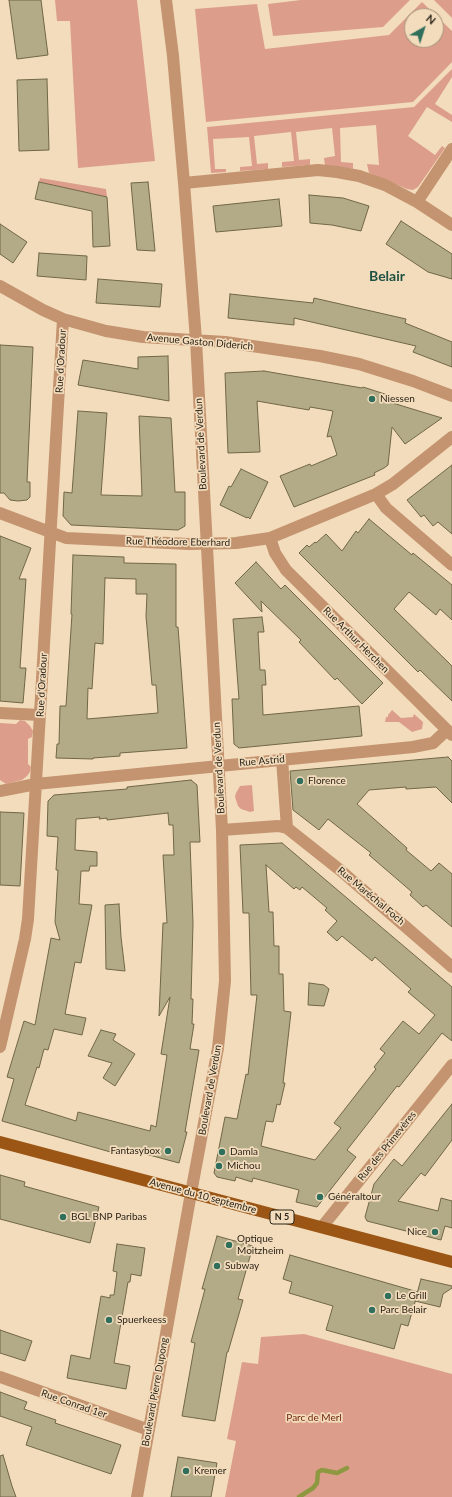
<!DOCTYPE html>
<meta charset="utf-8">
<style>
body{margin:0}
#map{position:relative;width:452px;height:1497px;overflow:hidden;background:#f2dcbc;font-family:Lato,sans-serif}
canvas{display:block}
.north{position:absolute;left:404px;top:8px;width:40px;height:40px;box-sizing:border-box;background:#f2dcbc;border:1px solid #a3927b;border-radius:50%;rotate:39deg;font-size:11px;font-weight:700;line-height:16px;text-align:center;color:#2d2419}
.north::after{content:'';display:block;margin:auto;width:14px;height:18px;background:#2f6f5c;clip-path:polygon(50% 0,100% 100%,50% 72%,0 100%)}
</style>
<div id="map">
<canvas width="452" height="1497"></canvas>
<div class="north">N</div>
</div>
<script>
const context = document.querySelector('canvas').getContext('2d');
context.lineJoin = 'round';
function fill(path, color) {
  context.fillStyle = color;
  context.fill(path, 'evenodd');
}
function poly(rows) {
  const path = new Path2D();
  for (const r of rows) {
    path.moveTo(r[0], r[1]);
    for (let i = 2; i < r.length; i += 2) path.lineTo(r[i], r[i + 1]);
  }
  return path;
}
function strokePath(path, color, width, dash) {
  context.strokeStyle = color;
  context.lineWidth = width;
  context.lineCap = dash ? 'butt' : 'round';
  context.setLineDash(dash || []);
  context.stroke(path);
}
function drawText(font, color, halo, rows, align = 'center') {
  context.font = font + ' Lato,sans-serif';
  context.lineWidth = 3.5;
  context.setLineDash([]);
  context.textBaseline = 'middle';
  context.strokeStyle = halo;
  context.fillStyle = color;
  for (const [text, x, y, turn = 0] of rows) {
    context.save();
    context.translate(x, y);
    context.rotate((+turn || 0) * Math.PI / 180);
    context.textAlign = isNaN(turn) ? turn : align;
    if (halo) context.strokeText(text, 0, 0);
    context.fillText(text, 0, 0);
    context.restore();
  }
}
const green = poly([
 [55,0,137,0,155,161,78,168,70,21,57,21],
 [301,0,410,0,383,27,273,36,268,4],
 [434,0,452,0,452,18],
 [422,2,452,31,452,62,413,102,206,122,195,9,257,4,265,49,389,35],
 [412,16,436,16,436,40,412,40],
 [452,69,452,77,435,104,452,115,452,122,427,107,408,136,435,155,442,146,445,148,418,187,413,190,407,189,369,173,367,164,379,165,376,125,340,128,341,162,353,163,353,169,325,165,324,158,335,156,332,128,296,132,299,160,310,159,310,165,282,167,282,162,294,161,291,132,254,136,257,164,268,163,268,169,240,171,240,167,252,166,249,137,213,139,215,169,226,169,226,172,211,173,207,127,414,107],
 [40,178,106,189,107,197,39,182],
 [392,710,401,718,413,717,414,714,423,722,422,729,412,732,399,722,385,722,386,717,388,717,388,715],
 [20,720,25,721,30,726,33,731,32,737,28,739,28,764,31,767,30,772,27,776,22,780,6,784,0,780,0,723,16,724],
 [252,785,254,811,250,812,241,809,238,806,235,797,236,793,240,786],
 [304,1334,452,1374,452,1497,225,1497,236,1441,227,1439,242,1362,258,1364,261,1337]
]);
const stream = poly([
 [299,1497,313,1488,317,1483,318,1472,322,1470,337,1473,347,1468]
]);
const building = poly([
 [9,0,41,0,48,55,17,59,9,0],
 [47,79,49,150,19,151,17,80,47,79],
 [39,182,107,197,110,246,93,247,92,211,35,199,39,182],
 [148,182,150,201,155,251,137,250,131,183,148,182],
 [309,195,343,198,369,206,361,231,332,225,310,223,309,195],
 [279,199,282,226,216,232,213,206,279,199],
 [401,221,452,254,452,279,428,272,386,244,401,221],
 [0,224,27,242,13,263,0,254,0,224],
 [39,253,87,256,86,280,37,276,39,253],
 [98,279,162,284,160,307,96,303,98,279],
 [230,294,313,303,314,298,406,319,405,323,452,342,452,367,413,352,416,346,294,318,294,325,228,318,230,294],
 [0,345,33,347,28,459,27,482,30,482,30,497,27,500,18,501,10,500,4,493,0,493,0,345],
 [168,356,169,401,78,385,83,360,138,369,138,357,168,356],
 [264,371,362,388,363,387,388,395,386,401,442,418,405,444,392,427,388,465,384,468,374,473,375,475,294,507,280,476,310,464,311,466,337,455,331,436,327,437,333,411,310,407,309,410,257,401,260,452,228,453,225,373,264,371],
 [78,411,107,413,101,495,142,496,139,416,171,418,175,492,185,492,185,526,178,530,71,525,63,516,64,492,72,493,78,411],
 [452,465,452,534,438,522,433,526,424,515,421,517,407,500,452,465],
 [241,469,268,482,250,519,248,517,247,518,220,505,229,486,231,487,241,469],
 [369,519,412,555,413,553,452,585,452,620,440,609,436,615,409,592,394,609,452,666,452,701,420,670,418,672,299,553,307,545,309,547,315,542,316,543,326,534,342,551,356,531,358,533,369,519],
 [0,536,31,548,19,579,26,579,20,668,26,668,23,703,0,701,0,536],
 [73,555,124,557,124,563,176,564,176,627,178,627,187,748,120,753,120,756,93,758,93,759,56,758,57,744,59,744,60,706,66,706,72,614,71,614,73,555],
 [105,578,136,579,136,594,147,594,146,616,152,685,156,685,158,713,87,719,88,688,92,689,95,643,103,644,105,578],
 [256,562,281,589,285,585,383,683,362,704,337,678,335,680,299,642,301,640,261,601,262,612,235,583,256,562],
 [262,617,264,632,258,632,260,670,265,670,266,685,262,685,263,715,359,706,362,736,239,748,234,744,232,699,239,699,233,619,262,617],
 [448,757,452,761,452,803,436,787,406,789,406,787,369,790,357,804,407,848,406,850,431,871,439,863,452,874,452,927,426,905,423,907,410,895,412,892,369,855,371,853,328,819,319,830,293,810,290,771,448,757],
 [191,780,197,785,200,842,190,842,193,923,191,999,193,999,192,1024,194,1024,190,1049,199,1050,185,1132,187,1132,179,1163,123,1148,121,1155,2,1121,14,1079,7,1077,24,1021,35,1025,51,938,60,940,55,922,58,870,56,870,58,837,47,836,48,801,54,795,127,789,127,787,191,780],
 [168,813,169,825,173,825,174,855,163,855,167,923,163,923,159,1016,170,997,161,1054,167,1055,156,1127,151,1125,150,1131,78,1112,76,1121,25,1105,37,1067,39,1068,44,1049,48,1050,54,1029,82,1035,86,1018,65,1014,75,962,81,963,92,905,79,904,81,871,89,871,90,866,97,866,97,852,75,850,76,819,100,817,99,819,107,818,107,820,168,813],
 [0,812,24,813,20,886,0,885,0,812],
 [282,843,452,987,452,1041,442,1033,399,1087,397,1086,347,1150,356,1157,317,1207,296,1202,299,1190,253,1178,252,1182,236,1177,235,1181,217,1177,214,1173,225,1117,237,1119,246,1074,248,1075,257,995,251,995,249,913,243,913,240,845,282,843],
 [266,865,294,889,296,887,300,890,302,887,327,908,325,910,337,921,327,932,337,941,342,936,372,961,375,957,411,989,408,992,435,1015,419,1034,403,1021,380,1049,385,1053,374,1067,376,1069,334,1123,341,1128,315,1160,261,1146,266,1121,273,1122,277,1104,280,1105,285,1083,283,1083,291,1012,284,1011,283,974,279,974,279,946,274,946,273,912,269,912,266,865],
 [119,904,121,937,125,971,106,969,105,905,119,904],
 [309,983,324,985,329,989,324,1006,308,1005,309,983],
 [101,1030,116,1034,113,1040,135,1054,115,1086,103,1078,112,1063,88,1056,101,1030],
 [452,1104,452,1140,425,1176,421,1173,398,1201,438,1211,441,1198,452,1201,452,1228,445,1226,441,1240,367,1221,365,1217,374,1184,394,1159,402,1166,452,1104],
 [0,1175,25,1182,24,1186,99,1207,90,1243,0,1219,0,1175],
 [217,1236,253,1246,238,1299,243,1300,228,1352,227,1352,215,1421,182,1416,195,1343,191,1342,205,1289,202,1289,217,1236],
 [117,1244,145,1248,141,1276,131,1274,130,1282,128,1282,114,1363,130,1366,126,1389,67,1378,71,1355,90,1359,101,1296,110,1298,110,1295,114,1295,117,1272,113,1271,117,1244],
 [290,1255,418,1292,408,1326,401,1324,394,1349,326,1330,333,1306,289,1293,292,1282,283,1279,290,1255],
 [421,1279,452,1286,452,1288,443,1294,440,1307,415,1301,421,1279],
 [0,1330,32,1341,25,1361,0,1353,0,1330],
 [0,1392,27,1402,24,1409,56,1420,55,1423,121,1445,111,1474,26,1445,32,1427,0,1416,0,1392],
 [3,1455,12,1486,16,1497,0,1497,0,1456,3,1455],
 [178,1457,217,1463,211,1497,171,1497,178,1457]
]);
const minor = poly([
 [184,183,318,170,337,172,359,176,385,185,417,202,452,225],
 [417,202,452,149],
 [0,286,43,310,63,319,106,331,143,337,225,342,320,356,359,364,413,381,452,396],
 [376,494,386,508,452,565],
 [0,513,66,538,189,544,236,543,270,538,376,494,393,484,452,437],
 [270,538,275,553,286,570,452,735],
 [0,713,40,715],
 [282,759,287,828],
 [0,791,36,784,413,747,433,743,447,730],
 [222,830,278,826,287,828,340,870,452,967],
 [0,1047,25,939,28,919,63,319],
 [322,1227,452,1065],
 [0,1377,149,1430],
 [137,1497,191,1193,218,1048,225,981,222,830,196,340,184,183,173,56,166,0]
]);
const major = poly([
 [0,1142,452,1262]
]);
const markers = [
 [372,399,4,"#2f6f5c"],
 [300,781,4,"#2f6f5c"],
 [168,1151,4,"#2f6f5c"],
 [222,1152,4,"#2f6f5c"],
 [219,1166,4,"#2f6f5c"],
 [320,1197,4,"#2f6f5c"],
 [63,1217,4,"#2f6f5c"],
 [435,1232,4,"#2f6f5c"],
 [229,1245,4,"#2f6f5c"],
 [217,1266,4,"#2f6f5c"],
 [388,1296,4,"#2f6f5c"],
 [372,1310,4,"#2f6f5c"],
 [109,1320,4,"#2f6f5c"],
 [186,1471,4,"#2f6f5c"]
];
const shields = [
 [282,1217,24]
];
const shieldNames = [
 ["N 5",282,1217]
];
const streetNames = [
 ["Avenue Gaston Diderich",200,342,5],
 ["Rue d'Oradour",61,361,-87],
 ["Boulevard de Verdun",201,444,-93],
 ["Rue Théodore Eberhard",178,542,1],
 ["Rue Arthur Herchen",356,640,45],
 ["Rue d'Oradour",42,685,-87],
 ["Rue Astrid",262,761,-5],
 ["Boulevard de Verdun",219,768,-93],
 ["Rue Maréchal Foch",371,896,40],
 ["Boulevard de Verdun",210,1090,-80],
 ["Rue des Primevères",387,1146,-51],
 ["Avenue du 10 septembre",203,1196,15],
 ["Boulevard Pierre Dupong",155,1392,-80],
 ["Rue Conrad 1er",74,1404,19]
];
const poiNames = [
 ["Niessen",380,399],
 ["Florence",308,781],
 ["Fantasybox",160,1151,"right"],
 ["Damla",230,1152],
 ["Michou",227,1166],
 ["Généraltour",328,1197],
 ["BGL BNP Paribas",71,1217],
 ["Nice",427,1232,"right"],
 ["Optique",237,1239],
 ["Moitzheim",237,1251],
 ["Subway",225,1266],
 ["Le Grill",396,1296],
 ["Parc Belair",380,1310],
 ["Spuerkeess",117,1320],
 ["Kremer",194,1471]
];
const parkNames = [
 ["Parc de Merl",314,1418]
];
const districtNames = [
 ["Belair",387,276]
];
fill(green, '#dc9e8b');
strokePath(stream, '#8e9840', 4.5);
fill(building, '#b3aa87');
strokePath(building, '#706747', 1);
strokePath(minor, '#c4936f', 12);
strokePath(major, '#9b5514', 12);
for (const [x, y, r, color] of markers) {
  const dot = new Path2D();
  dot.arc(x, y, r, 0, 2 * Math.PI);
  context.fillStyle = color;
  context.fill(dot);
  strokePath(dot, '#f2dcbc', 1.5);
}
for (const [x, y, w] of shields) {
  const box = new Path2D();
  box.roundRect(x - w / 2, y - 7, w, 14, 3);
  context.fillStyle = '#f2dcbc';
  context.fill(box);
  strokePath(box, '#2d2419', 1);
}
drawText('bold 9px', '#2d2419', null, shieldNames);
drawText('10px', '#2d2419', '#f2dcbc', streetNames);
drawText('10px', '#2d2419', '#f2dcbc', poiNames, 'left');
drawText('10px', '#72260b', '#f2dcbc', parkNames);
drawText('bold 14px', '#205244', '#f2dcbc', districtNames);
</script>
